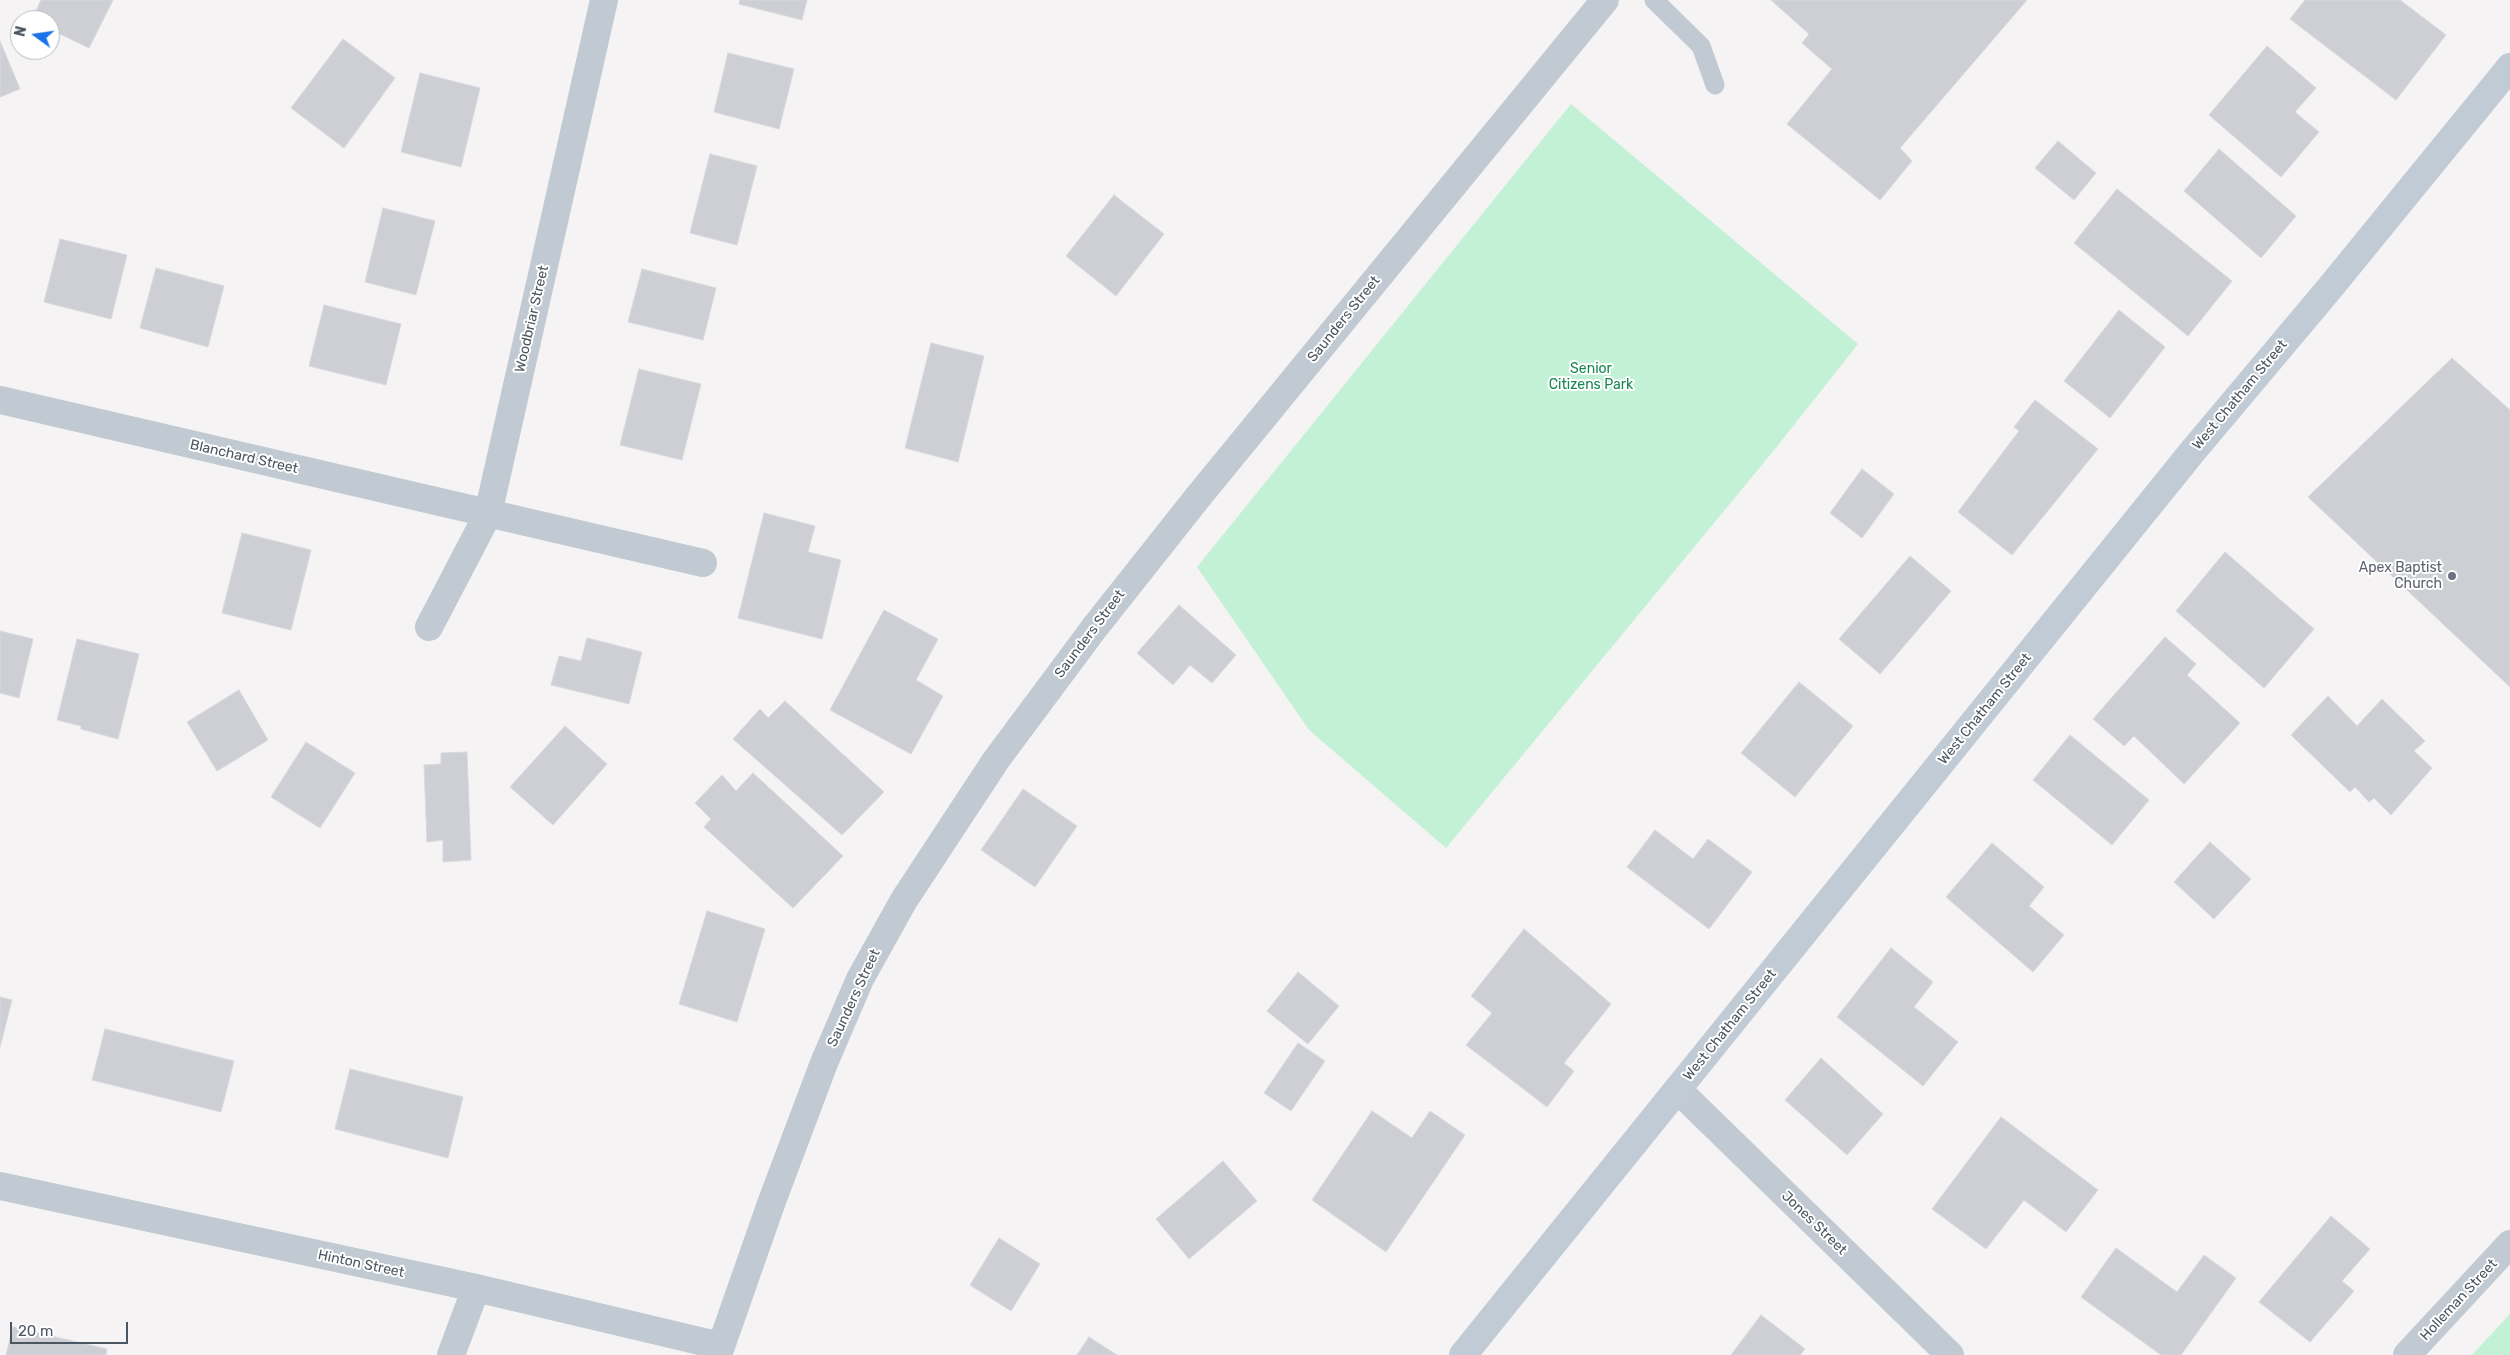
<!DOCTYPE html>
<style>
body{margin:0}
#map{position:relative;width:2510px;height:1355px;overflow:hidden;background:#f5f3f3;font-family:Rubik,sans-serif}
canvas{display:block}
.north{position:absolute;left:10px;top:10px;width:50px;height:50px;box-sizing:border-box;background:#fff;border:1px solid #b7bbc0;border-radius:50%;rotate:284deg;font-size:14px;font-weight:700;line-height:20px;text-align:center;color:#4a5661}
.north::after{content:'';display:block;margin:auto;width:18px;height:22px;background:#1a73e8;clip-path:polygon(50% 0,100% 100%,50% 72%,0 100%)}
.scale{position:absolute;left:10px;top:1322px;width:118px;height:22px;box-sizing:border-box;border:2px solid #4a5661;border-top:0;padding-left:6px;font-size:15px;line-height:18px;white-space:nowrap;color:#4a5661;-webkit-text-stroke:4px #fff;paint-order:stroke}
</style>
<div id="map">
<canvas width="2510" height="1355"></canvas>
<div class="north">N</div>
<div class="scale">20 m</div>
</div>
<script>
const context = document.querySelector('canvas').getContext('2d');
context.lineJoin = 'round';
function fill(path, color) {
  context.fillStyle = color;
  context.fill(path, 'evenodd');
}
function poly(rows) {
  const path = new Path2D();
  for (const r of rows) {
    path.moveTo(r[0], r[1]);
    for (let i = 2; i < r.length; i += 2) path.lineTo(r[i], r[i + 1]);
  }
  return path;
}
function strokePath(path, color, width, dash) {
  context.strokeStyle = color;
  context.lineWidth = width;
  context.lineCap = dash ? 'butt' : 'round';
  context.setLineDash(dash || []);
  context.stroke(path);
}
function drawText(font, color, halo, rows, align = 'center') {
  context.font = font + ' Rubik,sans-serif';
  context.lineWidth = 4;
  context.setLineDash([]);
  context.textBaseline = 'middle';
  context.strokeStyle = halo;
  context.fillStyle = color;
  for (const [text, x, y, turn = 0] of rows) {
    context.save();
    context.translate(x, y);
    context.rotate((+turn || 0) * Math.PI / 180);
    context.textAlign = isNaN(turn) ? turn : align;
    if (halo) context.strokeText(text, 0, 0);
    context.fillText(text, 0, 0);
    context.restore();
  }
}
const green = poly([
 [1571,104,1858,344,1775,449,1446,848,1309,730,1197,567],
 [2510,1314,2510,1355,2472,1355]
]);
const building = poly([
 [41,0,113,0,89,48,50,29,50,20,32,20,41,0],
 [740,0,807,0,802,20,739,4,740,0],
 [1771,0,2027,0,1900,148,1912,161,1880,200,1787,124,1832,69,1802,43,1809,34,1771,0],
 [2305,0,2400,0,2446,35,2396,100,2290,19,2305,0],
 [343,39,395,78,344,148,291,108,343,39],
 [0,41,20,89,0,97,0,41],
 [2267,46,2316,88,2295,112,2319,132,2281,177,2209,115,2267,46],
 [728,53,794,69,779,129,714,112,728,53],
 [420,73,480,88,461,167,401,152,420,73],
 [2058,141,2096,173,2074,200,2035,168,2058,141],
 [2219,149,2296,216,2261,258,2184,191,2219,149],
 [710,154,757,166,737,245,690,233,710,154],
 [2117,189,2232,281,2188,336,2074,243,2117,189],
 [1114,195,1164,234,1116,296,1066,256,1114,195],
 [383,208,435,221,416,295,365,282,383,208],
 [60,239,127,255,111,319,44,302,60,239],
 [156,268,224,286,208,347,140,328,156,268],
 [642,269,716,288,703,340,628,322,642,269],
 [324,305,401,324,386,385,309,366,324,305],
 [2119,310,2165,347,2110,418,2064,381,2119,310],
 [931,343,984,356,958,462,905,448,931,343],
 [2452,358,2510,410,2510,687,2308,497,2452,358],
 [639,369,701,384,682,460,620,445,639,369],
 [2035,400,2098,449,2012,555,1958,512,2019,431,2014,427,2035,400],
 [1862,469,1894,494,1862,538,1830,513,1862,469],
 [764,513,815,526,808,552,841,560,822,639,738,618,764,513],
 [242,533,311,550,291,630,222,613,242,533],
 [2225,552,2314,629,2264,688,2176,611,2225,552],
 [1910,556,1951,591,1880,674,1839,639,1910,556],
 [1179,605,1236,655,1212,683,1190,665,1173,685,1137,653,1179,605],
 [884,610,938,639,916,680,943,696,911,754,830,710,884,610],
 [0,631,33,639,19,698,0,693,0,631],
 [2165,637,2196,664,2187,675,2240,723,2184,784,2134,736,2124,746,2093,719,2165,637],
 [587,638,642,652,629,704,551,685,559,656,581,661,587,638],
 [77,639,139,654,118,739,81,729,81,726,57,720,77,639],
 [1799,682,1853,726,1795,797,1741,753,1799,682],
 [239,690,268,740,217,771,187,722,239,690],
 [2328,696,2357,726,2382,699,2425,741,2414,751,2432,768,2391,815,2374,798,2369,802,2355,787,2350,792,2291,735,2328,696],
 [785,701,884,792,842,835,733,739,760,709,768,718,785,701],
 [565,726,607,764,553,825,510,787,565,726],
 [2070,735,2149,800,2112,845,2033,780,2070,735],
 [306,742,355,773,320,828,271,797,306,742],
 [467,752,471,860,443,862,443,840,427,842,424,765,441,764,441,753,467,752],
 [753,773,843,856,793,908,704,827,711,819,695,803,722,775,736,791,753,773],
 [1023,789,1077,826,1035,887,981,850,1023,789],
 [1655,830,1693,859,1708,839,1752,872,1709,929,1627,867,1655,830],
 [2210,842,2251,879,2214,919,2174,882,2210,842],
 [1992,843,2044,887,2029,906,2064,935,2033,972,1946,897,1992,843],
 [707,911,765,929,737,1022,679,1004,707,911],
 [1524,929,1611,1004,1564,1063,1574,1071,1547,1107,1466,1045,1492,1013,1471,996,1524,929],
 [1891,948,1933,982,1914,1007,1958,1042,1923,1086,1837,1017,1891,948],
 [1298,972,1339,1006,1308,1044,1267,1011,1298,972],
 [0,997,12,1000,0,1047,0,997],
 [105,1029,234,1061,221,1112,92,1080,105,1029],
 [1298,1043,1325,1061,1291,1111,1264,1093,1298,1043],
 [1821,1058,1883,1114,1847,1155,1785,1100,1821,1058],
 [350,1069,463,1097,448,1158,335,1129,350,1069],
 [1372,1111,1412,1138,1430,1111,1465,1135,1386,1252,1312,1200,1372,1111],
 [2001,1117,2098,1190,2066,1232,2024,1200,1986,1249,1932,1209,2001,1117],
 [1223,1161,1257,1201,1189,1259,1156,1219,1223,1161],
 [2331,1216,2370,1249,2342,1281,2354,1291,2310,1342,2259,1302,2331,1216],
 [999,1238,1040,1264,1011,1311,970,1285,999,1238],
 [2116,1248,2177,1292,2204,1255,2236,1278,2181,1355,2161,1355,2081,1297,2116,1248],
 [1761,1315,1805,1349,1800,1355,1731,1355,1761,1315],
 [13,1327,107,1349,106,1355,6,1355,13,1327],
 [1089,1337,1117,1355,1077,1355,1089,1337]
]);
const lane = poly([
 [1654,0,1701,46,1715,85]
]);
const street = poly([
 [0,400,703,563],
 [429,627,488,514,604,0],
 [1678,1090,1950,1355],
 [0,1186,476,1288,721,1346],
 [451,1355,476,1288],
 [718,1355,772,1201,824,1063,860,979,904,900,996,760,1095,627,1198,497,1605,0],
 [2407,1355,2510,1244]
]);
const secondary = poly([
 [1463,1355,2192,452,2329,289,2510,67]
]);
const markers = [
 [2452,576,5,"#6b7280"]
];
const streetNames = [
 ["Woodbriar Street",532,319,-77],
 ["Saunders Street",1344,319,-51],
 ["West Chatham Street",2240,395,-50],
 ["Blanchard Street",244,457,13],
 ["Saunders Street",1090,634,-53],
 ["West Chatham Street",1985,709,-51],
 ["Saunders Street",854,998,-65],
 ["West Chatham Street",1730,1025,-51],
 ["Jones Street",1814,1223,44],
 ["Hinton Street",361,1264,12],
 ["Holleman Street",2459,1300,-47]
];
const parkNames = [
 ["Senior",1591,369],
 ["Citizens Park",1591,385]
];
const worshipNames = [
 ["Apex Baptist",2442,568],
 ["Church",2442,584]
];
fill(green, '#c3f1d5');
fill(building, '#cdcfd5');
strokePath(building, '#d7d9de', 1);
strokePath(lane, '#c1cad2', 19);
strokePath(street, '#c1cad2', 28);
strokePath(secondary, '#c1cbd6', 28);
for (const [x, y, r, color] of markers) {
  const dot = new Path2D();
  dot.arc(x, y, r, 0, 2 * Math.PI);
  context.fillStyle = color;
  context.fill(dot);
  strokePath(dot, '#fff', 2);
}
drawText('14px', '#4a5661', '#fff', streetNames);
drawText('14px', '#17864f', '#fff', parkNames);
drawText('14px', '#5b616d', '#fff', worshipNames, 'right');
</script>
